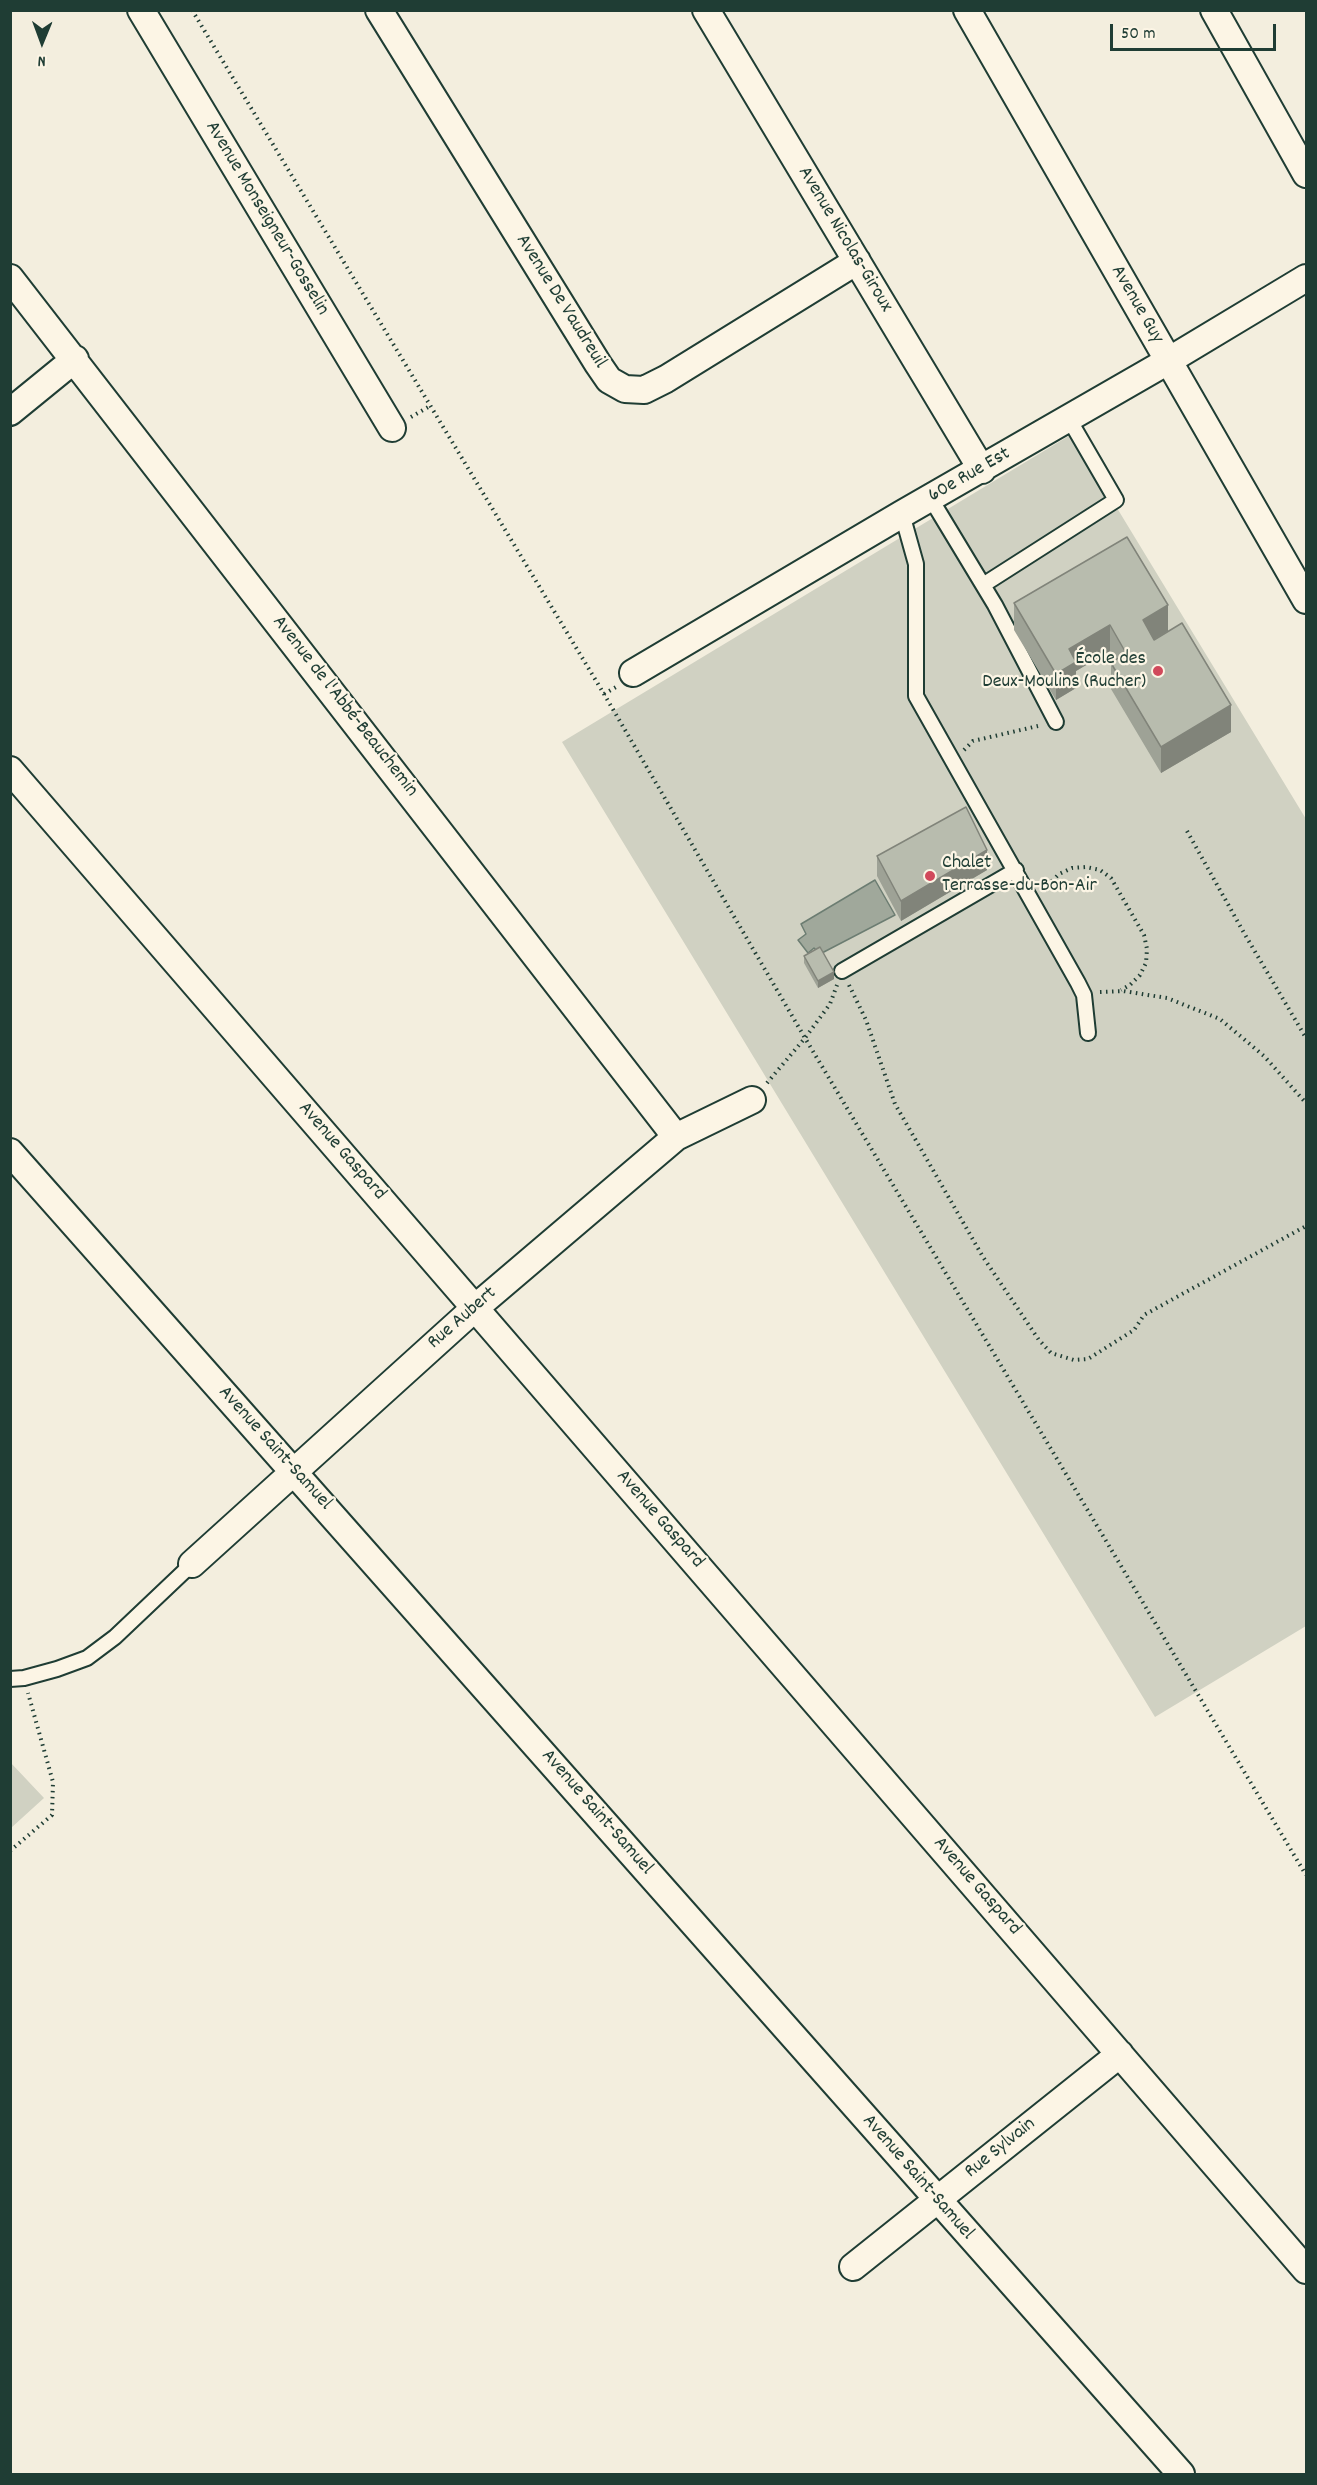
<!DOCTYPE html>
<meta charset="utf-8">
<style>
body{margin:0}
#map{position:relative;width:1317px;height:2485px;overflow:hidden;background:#f3eede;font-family:Dekko,sans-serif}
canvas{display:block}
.frame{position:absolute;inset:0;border:12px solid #1f3d34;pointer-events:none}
.north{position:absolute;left:12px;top:12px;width:60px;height:60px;-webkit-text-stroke:4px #fcf5e5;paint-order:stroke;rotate:181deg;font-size:16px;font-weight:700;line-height:24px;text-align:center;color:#1f3d34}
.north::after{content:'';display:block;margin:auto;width:21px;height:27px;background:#1f3d34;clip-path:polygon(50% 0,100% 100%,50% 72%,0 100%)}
.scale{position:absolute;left:1110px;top:24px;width:166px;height:27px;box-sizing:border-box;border:3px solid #1f3d34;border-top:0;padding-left:8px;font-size:18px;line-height:21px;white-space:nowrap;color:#1f3d34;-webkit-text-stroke:4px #fcf5e5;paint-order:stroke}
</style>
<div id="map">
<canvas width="1317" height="2485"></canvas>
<div class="frame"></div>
<div class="north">N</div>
<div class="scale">50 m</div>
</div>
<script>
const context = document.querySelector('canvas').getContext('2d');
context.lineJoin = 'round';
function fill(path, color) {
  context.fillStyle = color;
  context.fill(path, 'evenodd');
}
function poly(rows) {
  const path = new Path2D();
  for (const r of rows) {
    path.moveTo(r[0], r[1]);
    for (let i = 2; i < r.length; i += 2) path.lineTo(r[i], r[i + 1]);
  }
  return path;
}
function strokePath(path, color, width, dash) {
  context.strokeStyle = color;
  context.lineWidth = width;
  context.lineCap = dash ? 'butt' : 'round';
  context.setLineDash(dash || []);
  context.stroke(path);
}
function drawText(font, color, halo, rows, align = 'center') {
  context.font = font + ' Dekko,sans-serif';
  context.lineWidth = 4.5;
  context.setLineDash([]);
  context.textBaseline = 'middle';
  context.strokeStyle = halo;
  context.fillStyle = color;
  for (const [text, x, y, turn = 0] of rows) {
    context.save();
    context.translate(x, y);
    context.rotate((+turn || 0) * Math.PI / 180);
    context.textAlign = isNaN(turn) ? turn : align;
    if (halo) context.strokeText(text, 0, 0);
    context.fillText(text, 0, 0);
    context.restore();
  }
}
const green = poly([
 [1072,434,1306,819,1306,1626,1155,1717,562,742],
 [11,1763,44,1798,11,1828]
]);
const water = poly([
 [875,880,895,915,820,954,814,948,808,953,798,940,806,934,801,924,875,880]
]);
const path = poly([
 [192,10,604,694,805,1038,1306,1875],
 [411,417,430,406],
 [604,694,616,687],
 [964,750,973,741,1038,726],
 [1187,831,1244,933,1306,1038],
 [1045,891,1051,882,1059,874,1072,868,1086,867,1100,870,1111,878,1144,935,1147,949,1146,963,1140,975,1130,985,1121,990],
 [849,985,866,1020,895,1104,983,1257,1039,1340,1051,1353,1074,1360,1088,1359,1134,1330,1144,1315,1306,1226],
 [1100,992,1123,991,1167,998,1220,1019,1264,1056,1306,1103],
 [767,1083,805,1038,830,1004,837,985],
 [10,1851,52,1815,53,1782,28,1693]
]);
const lane = poly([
 [931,499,995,605,1056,722],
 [902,514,916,564,916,696,1078,983,1084,995,1088,1033],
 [983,585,1116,500,1069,419],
 [842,971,1016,870],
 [10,1679,24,1678,57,1669,87,1658,115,1637,192,1564]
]);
const street = poly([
 [141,10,392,428],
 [379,10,598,364,609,380,625,389,644,390,666,379,857,261],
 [706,10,982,470],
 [967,10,1306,600],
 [1214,10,1306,174],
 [10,278,676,1137],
 [10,412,75,359],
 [633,673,902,514,1168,361,1306,278],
 [10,770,1306,2270],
 [10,1152,1181,2474],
 [192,1564,475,1308,676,1137,752,1100],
 [853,2267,1120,2054]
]);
const wall = poly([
 [1014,603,1168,631,1231,732,1161,773,1111,689,1111,663,1115,660,1110,651,1076,671,1076,688,1056,700,1014,630],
 [877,856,987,870,901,921,877,876],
 [804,956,834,979,818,988,804,963]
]);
const shadedWall = poly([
 [1168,605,1168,631,1143,646,1143,620],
 [1110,625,1110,651,1076,671,1076,688,1056,700,1056,674,1069,649],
 [1231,705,1231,732,1161,773,1161,747],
 [987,850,987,870,901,921,901,901],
 [834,972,834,979,818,988,818,981]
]);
const building = poly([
 [1127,537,1168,605,1143,620,1154,640,1182,623,1231,705,1161,747,1111,663,1126,653,1110,625,1069,649,1076,662,1056,674,1014,603,1127,537],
 [966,807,987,850,901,901,877,856,966,807],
 [820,947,834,972,818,981,804,956,820,947]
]);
const markers = [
 [1158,671,6,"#d1495b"],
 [930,876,6,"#d1495b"]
];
const streetNames = [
 ["Avenue Monseigneur-Gosselin",266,219,59],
 ["Avenue Nicolas-Giroux",844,240,59],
 ["Avenue De Vaudreuil",560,302,58],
 ["Avenue Guy",1136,305,60],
 ["60e Rue Est",970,476,-30],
 ["Avenue de l'Abbé-Beauchemin",344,707,52],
 ["Avenue Gaspard",341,1152,49],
 ["Rue Aubert",463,1319,-41],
 ["Avenue Saint-Samuel",274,1449,48],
 ["Avenue Gaspard",659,1520,49],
 ["Avenue Saint-Samuel",596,1813,49],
 ["Avenue Gaspard",976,1887,49],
 ["Rue Sylvain",1001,2149,-39],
 ["Avenue Saint-Samuel",917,2178,49]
];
const poiNames = [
 ["École des",1146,660],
 ["Deux-Moulins (Rucher)",1146,683],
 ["Chalet",942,864,"left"],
 ["Terrasse-du-Bon-Air",942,887,"left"]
];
fill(green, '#d0d1c2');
fill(water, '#a0a89b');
strokePath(water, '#6c7d72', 1.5);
strokePath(lane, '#1f3d34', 18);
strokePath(street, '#1f3d34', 30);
strokePath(path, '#1f3d34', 4, [1.5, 4.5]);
strokePath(lane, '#fcf5e5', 14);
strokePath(street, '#fcf5e5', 26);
fill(wall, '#9ea296');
fill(shadedWall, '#81847a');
fill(building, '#b8bcae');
strokePath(building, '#81847a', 1.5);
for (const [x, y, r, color] of markers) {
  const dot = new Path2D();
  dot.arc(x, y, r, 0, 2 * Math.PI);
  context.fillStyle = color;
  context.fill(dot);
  strokePath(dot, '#fcf5e5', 2);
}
drawText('20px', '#1f3d34', '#fcf5e5', streetNames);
drawText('20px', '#1f3d34', '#fcf5e5', poiNames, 'right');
</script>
